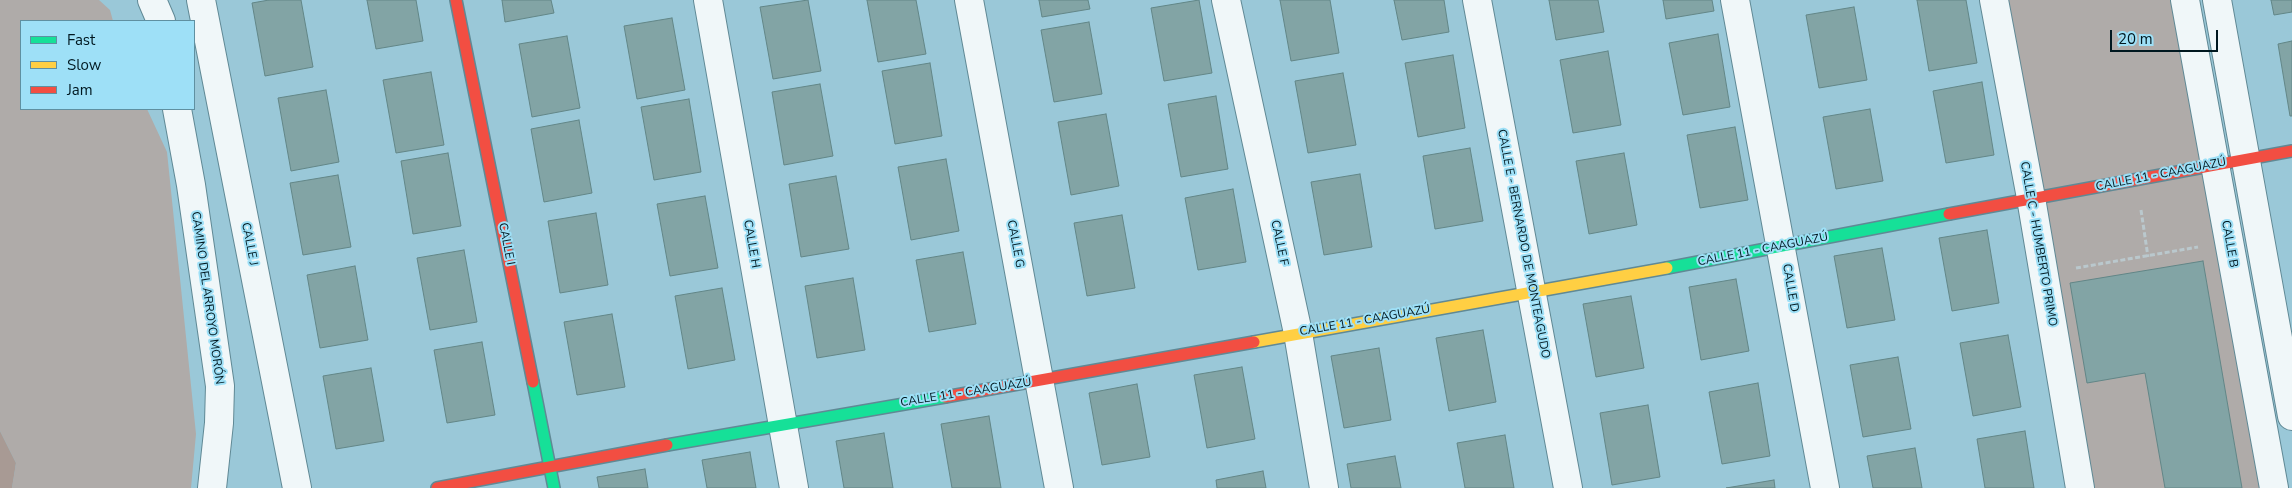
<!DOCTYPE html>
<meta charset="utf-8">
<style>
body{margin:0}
#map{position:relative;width:2292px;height:488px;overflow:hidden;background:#9ac8d8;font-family:"Nunito Sans",sans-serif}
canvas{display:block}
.legend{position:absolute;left:20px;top:20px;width:175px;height:90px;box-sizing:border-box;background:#9ee0f7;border:1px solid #5f90a1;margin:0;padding:6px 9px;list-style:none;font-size:15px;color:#001820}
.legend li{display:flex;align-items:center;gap:10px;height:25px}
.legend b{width:25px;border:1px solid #5f90a1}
.scale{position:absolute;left:2110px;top:30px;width:108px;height:22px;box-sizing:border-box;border:2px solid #001820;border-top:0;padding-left:6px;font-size:15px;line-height:18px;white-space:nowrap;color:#001820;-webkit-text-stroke:4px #9ee0f7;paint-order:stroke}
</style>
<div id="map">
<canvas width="2292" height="488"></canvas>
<ul class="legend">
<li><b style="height:6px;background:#16e098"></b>Fast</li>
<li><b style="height:6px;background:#ffcf43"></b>Slow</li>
<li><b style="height:6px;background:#f24e42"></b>Jam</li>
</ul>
<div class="scale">20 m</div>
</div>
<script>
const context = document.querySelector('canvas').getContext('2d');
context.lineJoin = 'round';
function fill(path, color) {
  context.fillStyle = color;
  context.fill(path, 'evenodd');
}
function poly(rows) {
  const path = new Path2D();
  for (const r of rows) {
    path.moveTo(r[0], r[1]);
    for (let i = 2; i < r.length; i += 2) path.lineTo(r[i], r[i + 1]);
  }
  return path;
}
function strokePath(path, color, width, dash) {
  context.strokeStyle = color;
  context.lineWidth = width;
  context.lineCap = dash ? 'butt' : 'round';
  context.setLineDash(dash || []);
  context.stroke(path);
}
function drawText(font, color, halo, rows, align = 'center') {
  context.font = font + ' "Nunito Sans",sans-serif';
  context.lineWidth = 4;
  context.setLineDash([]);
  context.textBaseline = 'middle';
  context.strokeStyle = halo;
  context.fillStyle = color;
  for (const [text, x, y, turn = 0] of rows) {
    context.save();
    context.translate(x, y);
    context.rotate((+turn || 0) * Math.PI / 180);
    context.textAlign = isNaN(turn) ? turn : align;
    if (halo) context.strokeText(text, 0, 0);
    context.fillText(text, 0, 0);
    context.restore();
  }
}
const green = poly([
 [0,0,99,0,110,10,113,21,21,21,21,109,147,109,167,152,196,434,191,488,12,488,16,463,0,431],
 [1994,0,2185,0,2274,488,2080,488]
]);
const forest = poly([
 [0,431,16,463,12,488,0,488]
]);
const building = poly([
 [269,0,301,0,313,67,265,76,252,3,269,0],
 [367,0,416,0,423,41,376,49,367,0],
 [502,0,551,0,554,13,505,22,502,0],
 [808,0,821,71,773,79,760,7,808,0],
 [867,0,916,0,926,54,878,62,867,0],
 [1039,0,1088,0,1090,9,1042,17,1039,0],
 [1199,0,1212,73,1164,81,1151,8,1199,0],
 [1280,0,1330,0,1339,53,1291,61,1280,0],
 [1394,0,1444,0,1449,32,1402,40,1394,0],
 [1549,0,1598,0,1604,32,1556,40,1549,0],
 [1663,0,1712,0,1714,11,1666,19,1663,0],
 [1917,0,1966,0,1977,63,1929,71,1917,0],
 [2271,0,2292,0,2292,12,2274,15,2271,0],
 [1854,7,1867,80,1819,88,1806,15,1854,7],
 [672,18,685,90,637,99,624,26,672,18],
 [1089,22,1102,94,1054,102,1041,30,1089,22],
 [1718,34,1730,107,1683,115,1669,43,1718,34],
 [567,36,580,108,532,117,519,44,567,36],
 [2292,41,2292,116,2290,116,2278,44,2292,41],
 [1608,51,1621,125,1573,133,1560,60,1608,51],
 [1453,55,1465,128,1418,137,1405,63,1453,55],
 [930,63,942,136,895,144,882,71,930,63],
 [431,72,444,145,396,153,383,80,431,72],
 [1343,73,1356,145,1308,153,1295,81,1343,73],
 [1982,82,1994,155,1946,163,1933,91,1982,82],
 [820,84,833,156,784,165,772,92,820,84],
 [326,90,339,162,291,171,278,98,326,90],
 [1216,96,1228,169,1181,177,1168,104,1216,96],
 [689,99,701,172,654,180,641,107,689,99],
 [1870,109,1883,181,1836,189,1823,117,1870,109],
 [1106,114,1119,186,1071,195,1058,122,1106,114],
 [579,120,592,193,544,202,531,129,579,120],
 [1735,127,1748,200,1700,208,1687,135,1735,127],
 [1470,148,1483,221,1435,229,1423,156,1470,148],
 [448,153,461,226,413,234,401,161,448,153],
 [1624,153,1637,225,1589,234,1576,161,1624,153],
 [946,159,959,231,911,240,898,167,946,159],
 [1360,174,1372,247,1324,255,1311,182,1360,174],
 [338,175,351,247,303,255,290,183,338,175],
 [836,176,849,249,801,257,789,184,836,176],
 [1233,189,1246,262,1198,270,1185,198,1233,189],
 [705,196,718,268,670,276,657,204,705,196],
 [596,213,608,285,560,293,548,221,596,213],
 [1122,215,1135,288,1087,296,1074,223,1122,215],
 [1987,230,1999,303,1952,311,1939,238,1987,230],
 [1882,248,1895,320,1847,328,1834,256,1882,248],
 [464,250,477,322,430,330,417,258,464,250],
 [963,252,976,324,929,332,916,260,963,252],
 [2203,261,2242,488,2165,488,2145,373,2087,383,2070,283,2203,261],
 [355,266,368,340,320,348,307,275,355,266],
 [853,278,865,350,817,358,805,286,853,278],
 [1736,279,1749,351,1701,360,1689,287,1736,279],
 [722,288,735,360,688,369,675,296,722,288],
 [1631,296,1644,368,1596,377,1583,304,1631,296],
 [612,314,625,387,577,395,564,322,612,314],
 [1483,330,1496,402,1449,411,1436,338,1483,330],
 [2008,335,2021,407,1973,416,1960,343,2008,335],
 [482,342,495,415,447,423,434,350,482,342],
 [1379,348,1391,420,1344,428,1331,356,1379,348],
 [1898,357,1911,429,1863,437,1850,365,1898,357],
 [1242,367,1255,439,1207,448,1194,375,1242,367],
 [371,368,384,441,336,449,323,376,371,368],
 [1758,383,1770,456,1722,464,1709,392,1758,383],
 [1137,384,1150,457,1102,465,1089,393,1137,384],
 [1648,405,1660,477,1612,485,1600,413,1648,405],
 [989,416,1001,488,952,488,941,424,989,416],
 [2025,431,2034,488,1985,488,1977,439,2025,431],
 [884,433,893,488,844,488,836,441,884,433],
 [1505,435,1514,488,1465,488,1457,443,1505,435],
 [1915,448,1922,488,1873,488,1867,456,1915,448],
 [750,452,756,488,707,488,702,460,750,452],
 [1395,456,1401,488,1351,488,1347,464,1395,456],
 [645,469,648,488,599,488,597,477,645,469],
 [1263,471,1266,488,1217,488,1216,480,1263,471],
 [1774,480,1775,488,1726,488,1774,480]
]);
const path = poly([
 [2141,210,2148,257],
 [2076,268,2198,247]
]);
const street = poly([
 [152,0,161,21],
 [201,0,297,488],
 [708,0,794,488],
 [969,0,1059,488],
 [1226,0,1298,333,1324,488],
 [1477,0,1568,488],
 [1735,0,1825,488],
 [1994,0,2031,198,2080,488],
 [2185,0,2274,488],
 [2217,0,2292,416],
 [177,109,191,185,220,386,219,423,212,488]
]);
const fast = poly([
 [1667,268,1949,214],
 [533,382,554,488],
 [667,445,945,397]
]);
const slow = poly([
 [1254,342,1667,268]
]);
const jam = poly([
 [456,0,533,382],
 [1949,214,2292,151],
 [945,397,1254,342],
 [437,488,667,445]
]);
const streetNames = [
 ["CALLE 11 - CAAGUAZÚ",2161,175,-11],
 ["CALLE F",1279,243,78],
 ["CALLE J",249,244,79],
 ["CALLE I",506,244,79],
 ["CALLE H",751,244,80],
 ["CALLE G",1015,244,79],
 ["CALLE E - BERNARDO DE MONTEAGUDO",1523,244,79],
 ["CALLE C - HUMBERTO PRIMO",2038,244,80],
 ["CALLE B",2229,244,80],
 ["CALLE 11 - CAAGUAZÚ",1763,250,-11],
 ["CALLE D",1790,288,80],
 ["CAMINO DEL ARROYO MORÓN",207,298,82],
 ["CALLE 11 - CAAGUAZÚ",1365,321,-10],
 ["CALLE 11 - CAAGUAZÚ",966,393,-9]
];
fill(green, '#afaba9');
fill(forest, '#a89a94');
fill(building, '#82a4a5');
strokePath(building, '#628687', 1);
strokePath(street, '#608995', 30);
strokePath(fast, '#608995', 14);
strokePath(slow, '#608995', 14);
strokePath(jam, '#608995', 14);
strokePath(path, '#bac8cd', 3, [5, 2.5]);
strokePath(street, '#f0f7f9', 28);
strokePath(fast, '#16e098', 11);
strokePath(slow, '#ffcf43', 11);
strokePath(jam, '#f24e42', 11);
drawText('12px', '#001820', '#9ee0f7', streetNames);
</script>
